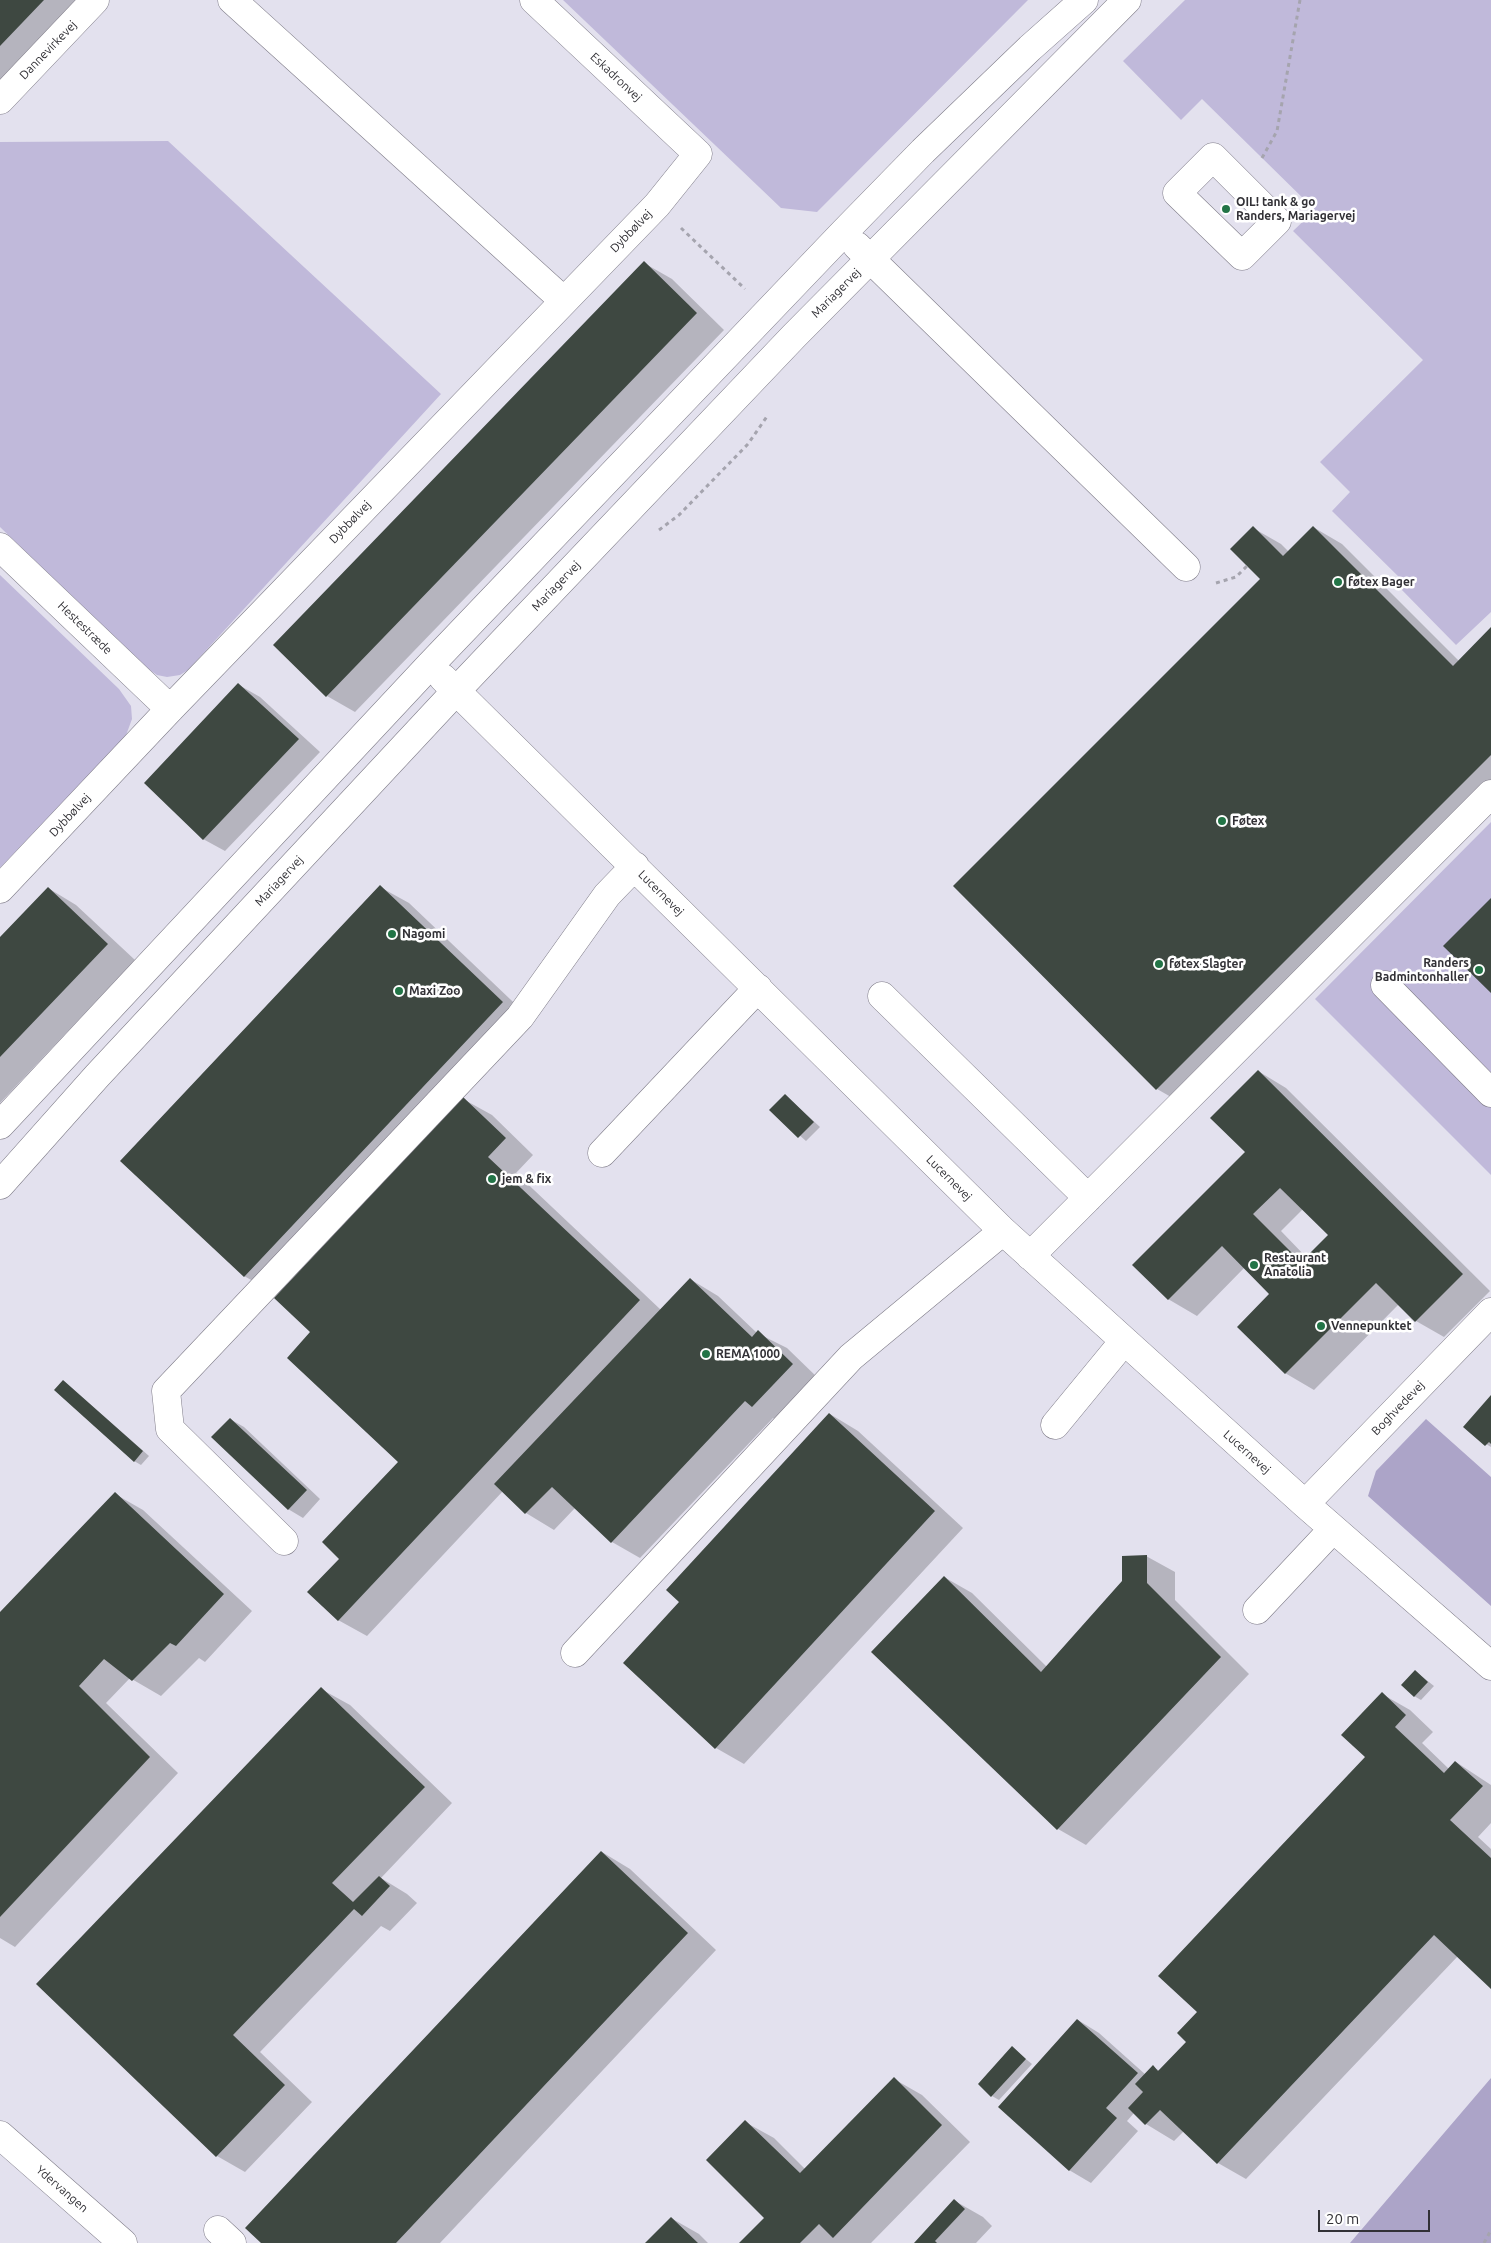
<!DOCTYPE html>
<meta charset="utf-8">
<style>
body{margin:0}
#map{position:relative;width:1491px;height:2243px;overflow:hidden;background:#e3e1ee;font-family:Ubuntu,sans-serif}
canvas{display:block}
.scale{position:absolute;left:1318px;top:2210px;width:112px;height:22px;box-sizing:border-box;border:2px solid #323136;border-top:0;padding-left:6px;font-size:15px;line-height:18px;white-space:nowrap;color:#323136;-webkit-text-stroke:4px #fff;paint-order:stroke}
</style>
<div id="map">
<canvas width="1491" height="2243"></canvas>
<div class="scale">20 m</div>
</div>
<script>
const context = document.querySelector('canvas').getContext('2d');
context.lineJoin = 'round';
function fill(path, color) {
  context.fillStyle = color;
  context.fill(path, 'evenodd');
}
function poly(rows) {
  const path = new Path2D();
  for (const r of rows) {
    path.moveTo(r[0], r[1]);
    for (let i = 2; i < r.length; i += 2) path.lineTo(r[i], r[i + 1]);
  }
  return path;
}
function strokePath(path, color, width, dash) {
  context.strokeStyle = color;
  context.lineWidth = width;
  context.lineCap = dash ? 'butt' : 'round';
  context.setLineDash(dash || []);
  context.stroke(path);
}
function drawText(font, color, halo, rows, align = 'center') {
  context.font = font + ' Ubuntu,sans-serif';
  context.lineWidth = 5;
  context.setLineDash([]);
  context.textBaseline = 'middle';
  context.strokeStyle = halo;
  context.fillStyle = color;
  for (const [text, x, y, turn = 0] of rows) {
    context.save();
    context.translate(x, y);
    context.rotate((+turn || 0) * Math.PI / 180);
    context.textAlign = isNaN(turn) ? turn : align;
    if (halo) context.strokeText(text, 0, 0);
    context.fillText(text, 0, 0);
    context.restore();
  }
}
const green = poly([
 [563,0,1028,0,817,212,781,208],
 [1185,0,1491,0,1491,612,1456,645,1399,587,1404,582,1332,511,1350,492,1320,462,1423,360,1293,231,1315,210,1202,99,1181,120,1123,61],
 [168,141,441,394,188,670,180,675,167,677,157,675,144,666,0,527,0,142],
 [0,575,119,689,131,706,132,719,125,738,0,868],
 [1491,822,1491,1175,1315,999]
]);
const forest = poly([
 [1426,1419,1491,1477,1491,1606,1368,1496,1376,1471],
 [1491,2078,1491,2243,1350,2243]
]);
const shadow = poly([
 [0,0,88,0,0,92],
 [644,263,672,279,724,330,355,712,327,696],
 [1313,527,1342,544,1459,661,1491,629,1491,800,1185,1105,1157,1089,1262,579,1253,528,1281,544,1289,552],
 [239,685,260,697,320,752,225,851,203,839],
 [380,887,409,903,531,1019,273,1292,244,1276],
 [48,888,76,905,135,960,0,1103,0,939],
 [1258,1071,1286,1088,1490,1291,1444,1337,1416,1321,1399,1304,1314,1390,1285,1373,1271,1294,1245,1267,1197,1316,1168,1299,1247,1152],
 [1303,1209,1329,1235,1307,1258,1281,1231],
 [785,1095,820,1127,806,1141,771,1110],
 [463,1099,492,1115,533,1155,516,1173,661,1310,690,1279,718,1296,757,1333,787,1348,820,1380,781,1423,773,1418,640,1558,612,1542,575,1508,554,1530,526,1513,503,1491,367,1636,338,1620,341,1559,399,1462,312,1332],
 [64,1381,149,1456,141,1465,134,1461],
 [1491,1397,1491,1447,1486,1444],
 [830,1414,858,1431,963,1528,744,1764,716,1748,681,1602],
 [230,1419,244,1427,320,1499,303,1518,288,1509],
 [115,1494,143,1510,252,1611,205,1662,199,1658,161,1696,130,1678,106,1703,178,1773,15,1947,0,1938,0,1614],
 [1146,1556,1175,1572,1175,1600,1249,1674,1086,1845,1058,1829,944,1577,972,1593,1047,1667],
 [1415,1671,1434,1686,1421,1700,1414,1696],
 [321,1689,350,1705,452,1803,381,1878,407,1894,417,1903,390,1931,381,1926,260,2052,312,2102,245,2172,217,2156,38,1984],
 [1382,1694,1410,1710,1433,1732,1422,1743,1449,1769,1456,1762,1491,1785,1491,1823,1478,1837,1491,1849,1491,1987,1458,1956,1246,2179,1218,2163,1184,2131,1174,2141,1146,2124,1134,2113,1127,2121,1138,2131,1091,2183,1069,2170,1078,2020,1099,2033,1146,2075,1153,2067,1160,2071,1188,2042,1198,2012,1367,1757],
 [602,1852,630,1869,716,1950,440,2243,263,2243],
 [1012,2048,1032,2064,999,2100,992,2096],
 [894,2079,922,2095,970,2142,871,2243,741,2243,765,2218,745,2122,774,2138,805,2169],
 [955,2201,983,2217,992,2226,976,2243,916,2243],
 [671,2218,699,2234,708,2243,646,2243]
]);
const building = poly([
 [0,0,44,0,0,46],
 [644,261,697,313,326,697,273,645],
 [1253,526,1283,556,1313,526,1453,666,1491,627,1491,755,1156,1090,953,886,1260,579,1230,549],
 [238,683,299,739,203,840,144,783],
 [380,885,503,1002,244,1277,120,1161],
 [48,887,108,944,0,1057,0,937],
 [1491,898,1491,993,1443,946],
 [1258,1070,1463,1274,1415,1322,1376,1283,1285,1374,1237,1327,1269,1294,1222,1246,1168,1300,1132,1265,1245,1152,1210,1118],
 [1280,1188,1328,1235,1301,1262,1253,1214],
 [785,1094,814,1122,798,1138,769,1110],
 [463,1097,506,1138,488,1157,640,1300,338,1621,307,1592,339,1559,322,1542,398,1462,287,1358,310,1332,274,1298],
 [690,1278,752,1337,758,1330,793,1364,752,1407,745,1401,611,1543,552,1487,525,1514,494,1484],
 [63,1380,143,1451,134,1462,54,1390],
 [1491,1395,1491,1444,1489,1442,1485,1446,1463,1427],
 [829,1413,935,1511,715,1749,623,1663,679,1602,666,1590],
 [230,1418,307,1490,288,1510,211,1437],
 [115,1492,224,1594,176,1646,170,1643,132,1681,104,1659,79,1686,150,1757,0,1917,0,1612],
 [1147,1555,1147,1583,1221,1657,1057,1830,871,1652,944,1576,1041,1672,1122,1581,1122,1556],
 [1415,1670,1428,1682,1414,1697,1401,1685],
 [321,1687,425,1787,332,1883,353,1902,379,1876,390,1886,362,1916,354,1909,233,2035,285,2085,216,2157,36,1984],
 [1382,1692,1406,1715,1395,1727,1444,1773,1455,1761,1483,1786,1450,1820,1491,1858,1491,1989,1434,1935,1217,2164,1160,2110,1145,2125,1128,2108,1143,2092,1135,2084,1153,2065,1158,2071,1186,2042,1177,2033,1197,2012,1158,1976,1365,1757,1341,1735],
 [601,1851,688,1933,396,2243,261,2243,245,2228],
 [1077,2019,1138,2073,1106,2108,1117,2118,1069,2171,998,2107],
 [1012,2046,1026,2059,991,2097,978,2084],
 [894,2077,942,2125,833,2238,819,2224,800,2243,739,2243,764,2218,706,2160,745,2120,800,2173],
 [954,2199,965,2209,935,2241,937,2243,914,2243],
 [671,2217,698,2243,645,2243]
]);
const path = poly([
 [1262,158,1277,131,1300,0],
 [681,228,745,289],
 [659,530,679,515,748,444,768,415],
 [1216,583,1236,577,1247,566],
 [1484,2243,1491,2230]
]);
const minor = poly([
 [232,0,564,301],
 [0,100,95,0],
 [1213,157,1277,221,1242,256,1177,193,1213,157],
 [857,246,1186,567],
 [0,547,170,709],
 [443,678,1003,1231,1305,1504,1491,1666],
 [0,889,170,709,657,205,698,154,534,0],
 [1385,985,1491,1093],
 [882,996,1088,1198],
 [0,1125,430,665,844,232,923,151,1030,48,1084,0],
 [602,1153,758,988],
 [0,1185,97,1076,456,691,794,336,1127,0],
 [1030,1256,1491,794],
 [1055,1425,1124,1341],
 [1305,1504,1491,1312],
 [284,1541,170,1429,166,1391,520,1017,607,895,635,866],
 [1257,1610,1333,1529],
 [575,1653,851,1357,1003,1231],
 [0,2135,123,2243],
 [218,2230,232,2243]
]);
const markers = [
 [1226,209,5,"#227446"],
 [1338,582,5,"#227446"],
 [1222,821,5,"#227446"],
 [392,934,5,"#227446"],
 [1159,964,5,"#227446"],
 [1479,970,5,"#227446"],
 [399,991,5,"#227446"],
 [492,1179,5,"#227446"],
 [1254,1265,5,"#227446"],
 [1321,1326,5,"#227446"],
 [706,1354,5,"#227446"]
];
const streetNames = [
 ["Dannevirkevej",48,50,-46],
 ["Eskadronvej",616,77,43],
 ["Dybbølvej",631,231,-46],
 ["Mariagervej",836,293,-45],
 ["Dybbølvej",350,522,-46],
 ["Mariagervej",556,586,-46],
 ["Hestestræde",85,628,44],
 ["Dybbølvej",70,815,-47],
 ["Mariagervej",279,881,-47],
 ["Lucernevej",661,893,45],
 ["Lucernevej",949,1178,45],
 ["Boghvedevej",1398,1408,-46],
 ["Lucernevej",1247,1452,42],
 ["Ydervangen",62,2189,41]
];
const poiNames = [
 ["OIL! tank & go",1236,202],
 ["Randers, Mariagervej",1236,216],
 ["føtex Bager",1348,582],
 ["Føtex",1232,821],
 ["Nagomi",402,934],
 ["Randers",1469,963,"right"],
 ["Badmintonhaller",1469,977,"right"],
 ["føtex Slagter",1169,964],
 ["Maxi Zoo",409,991],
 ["jem & fix",502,1179],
 ["Restaurant",1264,1258],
 ["Anatolia",1264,1272],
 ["Vennepunktet",1331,1326],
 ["REMA 1000",716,1354]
];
fill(green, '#c0b9da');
fill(forest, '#aca4c8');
fill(shadow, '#0003');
fill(building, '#3e4841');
strokePath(minor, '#7f7c88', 29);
strokePath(path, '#a5a4ae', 3, [4, 4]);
strokePath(minor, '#fff', 28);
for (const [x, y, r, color] of markers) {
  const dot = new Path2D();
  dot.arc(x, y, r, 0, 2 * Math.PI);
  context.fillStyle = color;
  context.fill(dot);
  strokePath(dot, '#fff', 2);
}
drawText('12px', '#323136', '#fff', streetNames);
drawText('bold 12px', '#323136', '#fff', poiNames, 'left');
</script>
